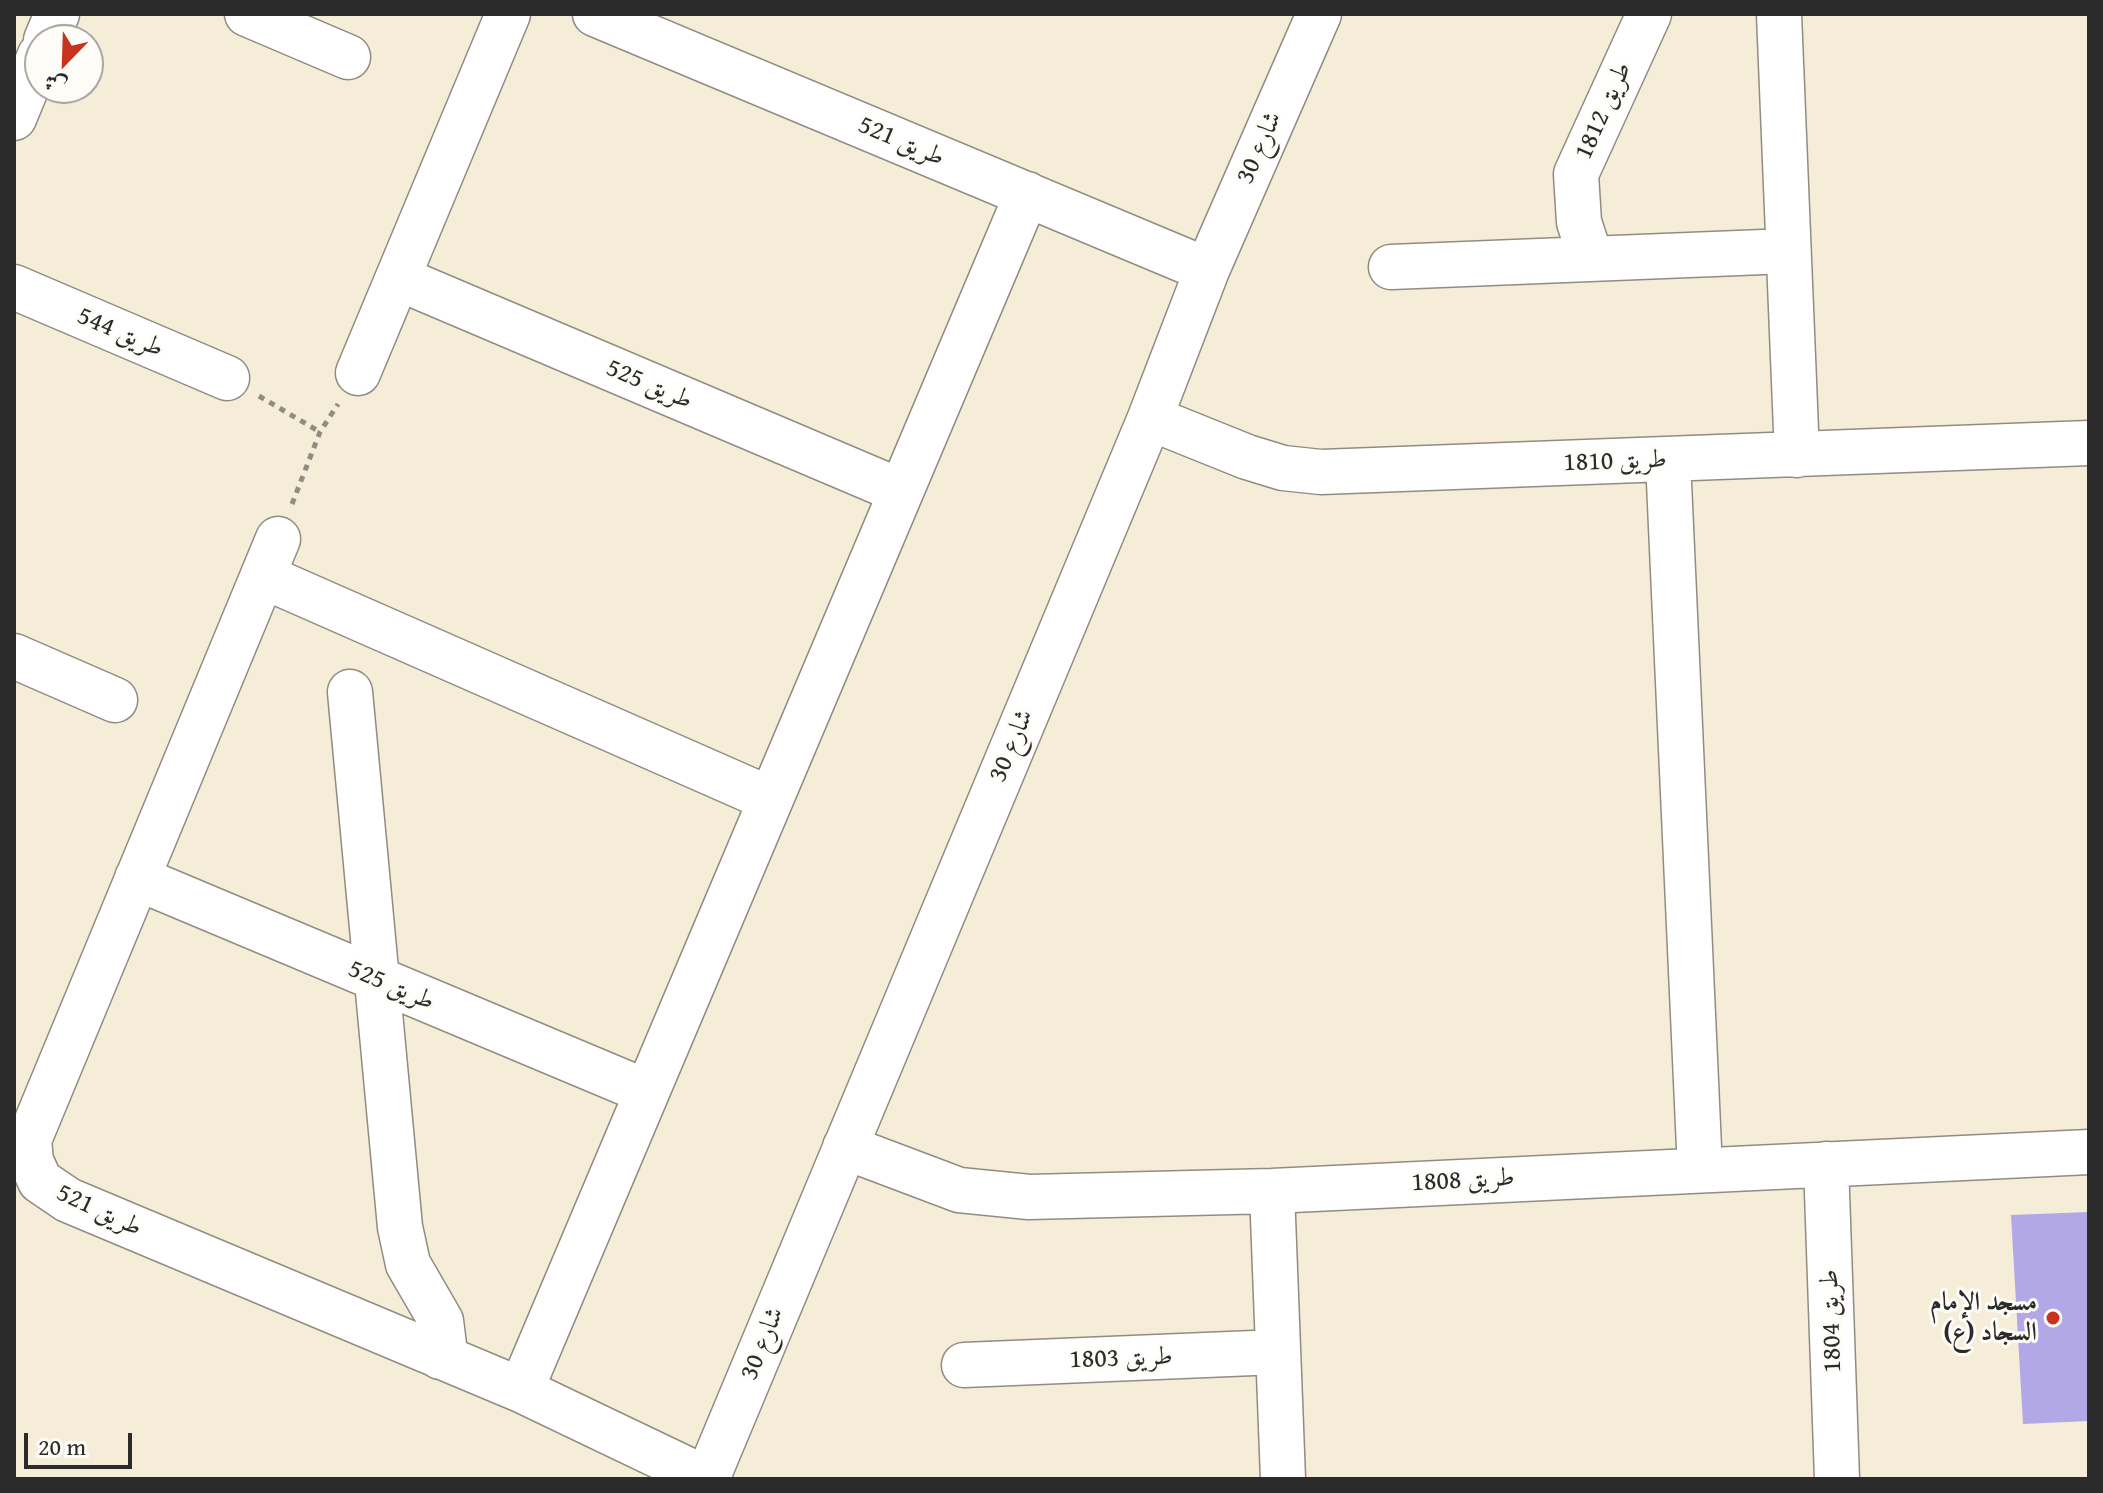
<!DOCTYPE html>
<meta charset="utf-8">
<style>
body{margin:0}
#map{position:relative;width:2103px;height:1493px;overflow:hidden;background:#f6edd9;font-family:"Gentium Book Plus",Amiri,serif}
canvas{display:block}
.frame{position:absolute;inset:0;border:16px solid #2b2b2b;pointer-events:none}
.north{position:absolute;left:24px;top:24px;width:80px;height:80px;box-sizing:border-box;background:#fdfcf7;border:2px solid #a9a8a5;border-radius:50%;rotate:203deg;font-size:22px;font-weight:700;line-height:32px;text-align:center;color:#2b2b2b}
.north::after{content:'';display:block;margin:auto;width:28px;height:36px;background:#c8321e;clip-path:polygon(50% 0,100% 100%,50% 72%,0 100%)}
.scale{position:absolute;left:24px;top:1433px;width:108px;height:36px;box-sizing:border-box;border:4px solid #2b2b2b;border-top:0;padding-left:10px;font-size:24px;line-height:28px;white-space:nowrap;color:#2b2b2b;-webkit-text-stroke:6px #fdfcf7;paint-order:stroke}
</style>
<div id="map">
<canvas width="2103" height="1493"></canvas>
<div class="frame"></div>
<div class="north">ش</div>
<div class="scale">20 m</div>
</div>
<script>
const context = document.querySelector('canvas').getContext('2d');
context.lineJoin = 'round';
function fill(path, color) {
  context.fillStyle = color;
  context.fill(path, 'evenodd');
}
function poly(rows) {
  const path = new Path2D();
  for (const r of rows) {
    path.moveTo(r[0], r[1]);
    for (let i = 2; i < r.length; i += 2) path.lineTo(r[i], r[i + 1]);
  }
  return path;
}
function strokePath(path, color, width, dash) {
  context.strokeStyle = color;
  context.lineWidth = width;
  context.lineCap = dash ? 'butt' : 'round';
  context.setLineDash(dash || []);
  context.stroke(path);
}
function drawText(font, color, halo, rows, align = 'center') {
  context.font = font + ' "Gentium Book Plus",Amiri,serif';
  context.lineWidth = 6;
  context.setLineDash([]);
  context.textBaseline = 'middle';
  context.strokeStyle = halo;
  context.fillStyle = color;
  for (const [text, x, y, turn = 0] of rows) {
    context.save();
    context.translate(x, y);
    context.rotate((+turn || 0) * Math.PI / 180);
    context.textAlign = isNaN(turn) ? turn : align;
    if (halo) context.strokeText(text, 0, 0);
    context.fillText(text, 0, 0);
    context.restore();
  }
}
const building = poly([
 [2089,1212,2089,1421,2023,1424,2011,1215]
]);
const path = poly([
 [259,396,320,432],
 [292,504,320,432,338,404]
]);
const minor = poly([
 [247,14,348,57],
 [595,14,1207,270],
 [1779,14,1797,455],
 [46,40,57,14],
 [14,118,40,55],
 [1591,259,1579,222,1576,174,1649,14],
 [1391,267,1788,251],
 [398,278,900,491],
 [14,287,227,378],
 [358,373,508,14],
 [1150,418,1247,457,1283,468,1321,472,2089,443],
 [1668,460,1700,1170],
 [278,539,29,1140,31,1161,40,1181,68,1200,521,1390,707,1479,1150,418,1207,270,1319,14],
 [265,577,770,799],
 [14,656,115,700],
 [350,692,400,1227,408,1264,441,1321,444,1345,440,1357],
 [137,878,647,1092],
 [845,1147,959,1190,1029,1197,1272,1191,2089,1152],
 [1826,1164,1837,1479],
 [1272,1191,1283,1479],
 [964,1365,1278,1352],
 [521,1390,1027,194]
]);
const markers = [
 [2053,1318,8,"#c8321e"]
];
const streetNames = [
 ["طريق 1812",1604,111,-66],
 ["طريق 521",901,142,23],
 ["شارع 30",1260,148,-66],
 ["طريق 544",120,333,23],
 ["طريق 525",649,385,23],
 ["طريق 1810",1615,462,-2],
 ["شارع 30",1012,746,-67],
 ["طريق 525",391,986,23],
 ["طريق 1808",1463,1181,-3],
 ["طريق 521",99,1211,25],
 ["طريق 1804",1832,1321,-92],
 ["شارع 30",763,1344,-68],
 ["طريق 1803",1121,1359,-2]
];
const poiNames = [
 ["مسجد الإمام",2037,1303],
 ["السجاد (ع)",2037,1333]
];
fill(building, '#b2a8e8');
strokePath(minor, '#908c82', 47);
strokePath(path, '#908c82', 5, [6, 6]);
strokePath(minor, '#fff', 44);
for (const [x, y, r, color] of markers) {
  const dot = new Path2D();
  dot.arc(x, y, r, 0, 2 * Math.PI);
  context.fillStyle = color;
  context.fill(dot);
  strokePath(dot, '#fdfcf7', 3);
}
drawText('26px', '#2b2b2b', '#fdfcf7', streetNames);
drawText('bold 26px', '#2b2b2b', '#fdfcf7', poiNames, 'right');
</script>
